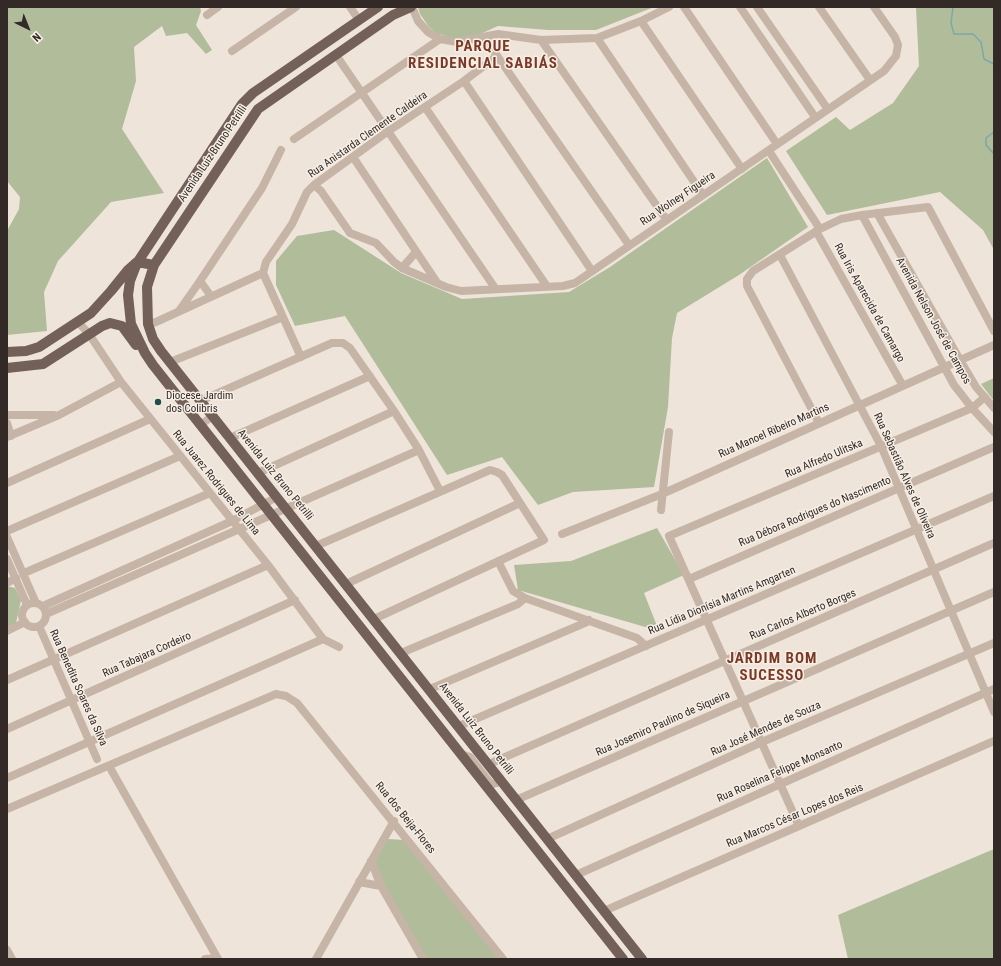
<!DOCTYPE html>
<meta charset="utf-8">
<style>
body{margin:0}
#map{position:relative;width:1001px;height:966px;overflow:hidden;background:#efe4d9;font-family:"Roboto Condensed",sans-serif}
canvas{display:block}
.frame{position:absolute;inset:0;border:8px solid #332a27;pointer-events:none}
.north{position:absolute;left:8px;top:8px;width:40px;height:40px;-webkit-text-stroke:3px #f7efe5;paint-order:stroke;rotate:137deg;font-size:11px;font-weight:700;line-height:16px;text-align:center;color:#332a27}
.north::after{content:'';display:block;margin:auto;width:14px;height:18px;background:#332a27;clip-path:polygon(50% 0,100% 100%,50% 72%,0 100%)}
</style>
<div id="map">
<canvas width="1001" height="966"></canvas>
<div class="frame"></div>
<div class="north">N</div>
</div>
<script>
const context = document.querySelector('canvas').getContext('2d');
context.lineJoin = 'round';
function fill(path, color) {
  context.fillStyle = color;
  context.fill(path, 'evenodd');
}
function poly(rows) {
  const path = new Path2D();
  for (const r of rows) {
    if (r.length === 3) {
      path.moveTo(r[0] + r[2], r[1]);
      path.arc(r[0], r[1], r[2], 0, 2 * Math.PI);
      continue;
    }
    path.moveTo(r[0], r[1]);
    for (let i = 2; i < r.length; i += 2) path.lineTo(r[i], r[i + 1]);
  }
  return path;
}
function strokePath(path, color, width, dash) {
  context.strokeStyle = color;
  context.lineWidth = width;
  context.lineCap = dash ? 'butt' : 'round';
  context.setLineDash(dash || []);
  context.stroke(path);
}
function drawText(font, color, halo, rows, align = 'center') {
  context.font = font + ' "Roboto Condensed",sans-serif';
  context.lineWidth = 3;
  context.setLineDash([]);
  context.textBaseline = 'middle';
  context.strokeStyle = halo;
  context.fillStyle = color;
  for (const [text, x, y, turn = 0] of rows) {
    context.save();
    context.translate(x, y);
    context.rotate((+turn || 0) * Math.PI / 180);
    context.textAlign = isNaN(turn) ? turn : align;
    if (halo) context.strokeText(text, 0, 0);
    context.fillText(text, 0, 0);
    context.restore();
  }
}
const green = poly([
 [7,7,200,7,201,11,196,25,212,50,206,54,187,33,166,36,162,26,134,47,136,81,122,129,164,193,111,202,58,261,44,292,47,331,7,335,7,231,19,209,20,197,7,181],
 [418,7,654,7,596,30,548,30,498,26,478,35,454,39,436,33,429,27,420,14],
 [916,7,994,7,994,250,983,230,940,192,827,215,786,151,836,117,850,130,893,103,919,66],
 [767,158,808,227,739,275,677,313,672,338,668,407,654,487,573,492,538,505,502,457,447,475,345,316,295,326,276,285,276,261,297,236,334,230,401,273,462,299,569,292,610,267],
 [994,378,994,401,981,384],
 [657,528,684,575,644,593,659,631,518,590,514,565,571,561],
 [7,586,15,588,21,600,16,623,7,627],
 [388,839,405,840,500,959,426,959,382,883,375,861],
 [994,849,994,959,848,959,838,915]
]);
const stream = poly([
 [953,7,951,23,954,34,973,34,981,42,984,59,994,64],
 [994,132,986,138,986,145,994,154]
]);
const minor = poly([
 [350,7,359,20],
 [412,7,418,21,428,32,440,39,457,42,498,34,541,40,597,38,641,21,669,7],
 [684,7,777,144],
 [740,7,815,117],
 [757,7,827,108],
 [819,7,870,80],
 [207,15,218,7],
 [641,21,742,169],
 [484,37,629,245],
 [597,38,703,195],
 [541,40,666,219],
 [232,51,296,7],
 [336,55,495,288],
 [464,81,592,271],
 [425,107,546,285],
 [294,139,440,39],
 [769,151,820,229],
 [353,157,436,281],
 [314,185,321,191,350,233,376,243,394,262,402,268,446,287,461,291,563,286,575,283,884,71,896,56,898,45,895,37,874,7],
 [877,213,960,360,976,387,994,408],
 [862,215,954,385,972,408,994,432],
 [816,231,903,386],
 [780,255,881,446,994,712],
 [402,268,416,252],
 [263,273,266,262,292,224,307,192,314,185,387,132,464,81,497,56],
 [263,273,301,357],
 [211,296,200,281,262,188,281,150],
 [179,311,200,281],
 [78,322,89,334,121,382,268,565,323,639,339,647],
 [148,324,156,322,263,273],
 [170,362,283,317],
 [200,401,332,343,343,343,350,348,394,411,419,450,440,491],
 [7,415,54,415],
 [7,423,11,436],
 [819,423,747,286,747,279,753,271,820,229,841,219,862,215,928,207,994,331],
 [200,425,213,416],
 [7,437,59,415,121,382],
 [230,438,370,376],
 [258,473,394,411],
 [7,483,150,419],
 [661,510,669,432],
 [7,531,180,456],
 [562,534,662,494,994,345],
 [7,537,36,603],
 [316,546,490,470,497,472,502,475,544,540,374,619],
 [7,559,27,605],
 [498,561,513,591,525,598,637,638,646,646],
 [24,573,210,493],
 [689,579,994,447],
 [7,583,16,578],
 [346,584,520,503],
 [34,615,12],
 [43,606,232,521,277,497],
 [46,614,419,450],
 [39,626,97,759],
 [7,631,25,622],
 [401,653,518,604,525,598],
 [7,680,268,565],
 [430,689,587,622,589,620],
 [459,726,994,496],
 [7,729,295,600],
 [461,754,470,757,491,784,497,783,500,778],
 [489,764,994,543],
 [109,766,218,959],
 [7,778,323,639],
 [516,800,994,592],
 [7,809,276,694,286,696,297,703,503,959],
 [799,826,669,536,972,408,985,397],
 [547,839,762,742,994,643],
 [371,861,381,886,423,959],
 [576,875,994,689],
 [359,882,381,886],
 [604,911,994,741],
 [7,950,12,959],
 [205,959,217,958],
 [316,959,394,821]
]);
const major = poly([
 [378,7,253,93,242,104,137,263,130,281,128,295,131,324,145,353,153,365,623,959],
 [411,7,393,15,258,109,154,265,147,287,148,324,153,339,161,351,642,959],
 [7,352,26,351,39,347,91,313,111,291,128,270,137,262,154,265],
 [7,368,43,364,102,326,110,323,122,326,136,345]
]);
const markers = [
 [158,402,4,"#204e50"]
];
const streetNames = [
 ["Rua Anistarda Clemente Caldeira",368,135,-35],
 ["Avenida Luiz Bruno Petrilli",213,154,-56],
 ["Rua Wolney Figueira",678,199,-34],
 ["Rua Iris Aparecida de Camargo",869,303,61],
 ["Avenida Nelson José de Campos",933,321,61],
 ["Rua Manoel Ribeiro Martins",774,431,-24],
 ["Rua Alfredo Ulitska",824,459,-23],
 ["Avenida Luiz Bruno Petrilli",275,475,51],
 ["Rua Sebastião Alves de Oliveira",904,476,66],
 ["Rua Juarez Rodrigues de Lima",216,483,51],
 ["Rua Débora Rodrigues do Nascimento",815,512,-23],
 ["Rua Lídia Dionísia Martins Amgarten",722,601,-23],
 ["Rua Carlos Alberto Borges",803,615,-23],
 ["Rua Tabajara Cordeiro",147,655,-24],
 ["Rua Benedita Soares da Silva",78,688,66],
 ["Rua Josemiro Paulino de Siqueira",663,724,-24],
 ["Avenida Luiz Bruno Petrilli",476,729,52],
 ["Rua José Mendes de Souza",766,729,-24],
 ["Rua Roselina Felippe Monsanto",780,772,-24],
 ["Rua Marcos César Lopes dos Reis",795,816,-23],
 ["Rua dos Beija-Flores",405,818,51]
];
const poiNames = [
 ["Diocese Jardim",166,396],
 ["dos Colibris",166,409]
];
const districtNames = [
 ["PARQUE",483,47],
 ["RESIDENCIAL SABIÁS",483,64],
 ["JARDIM BOM",772,659],
 ["SUCESSO",772,676]
];
fill(green, '#b1bc9b');
strokePath(stream, '#7ba8a9', 1.5);
strokePath(minor, '#c6b4a7', 8);
strokePath(major, '#736159', 10);
for (const [x, y, r, color] of markers) {
  const dot = new Path2D();
  dot.arc(x, y, r, 0, 2 * Math.PI);
  context.fillStyle = color;
  context.fill(dot);
  strokePath(dot, '#f7efe5', 1.5);
}
drawText('11px', '#332a27', '#f7efe5', streetNames);
drawText('11px', '#332a27', '#f7efe5', poiNames, 'left');
context.letterSpacing = '1px';
drawText('bold 15px', '#7b3a27', '#f7efe5', districtNames);
context.letterSpacing = '0px';
</script>
